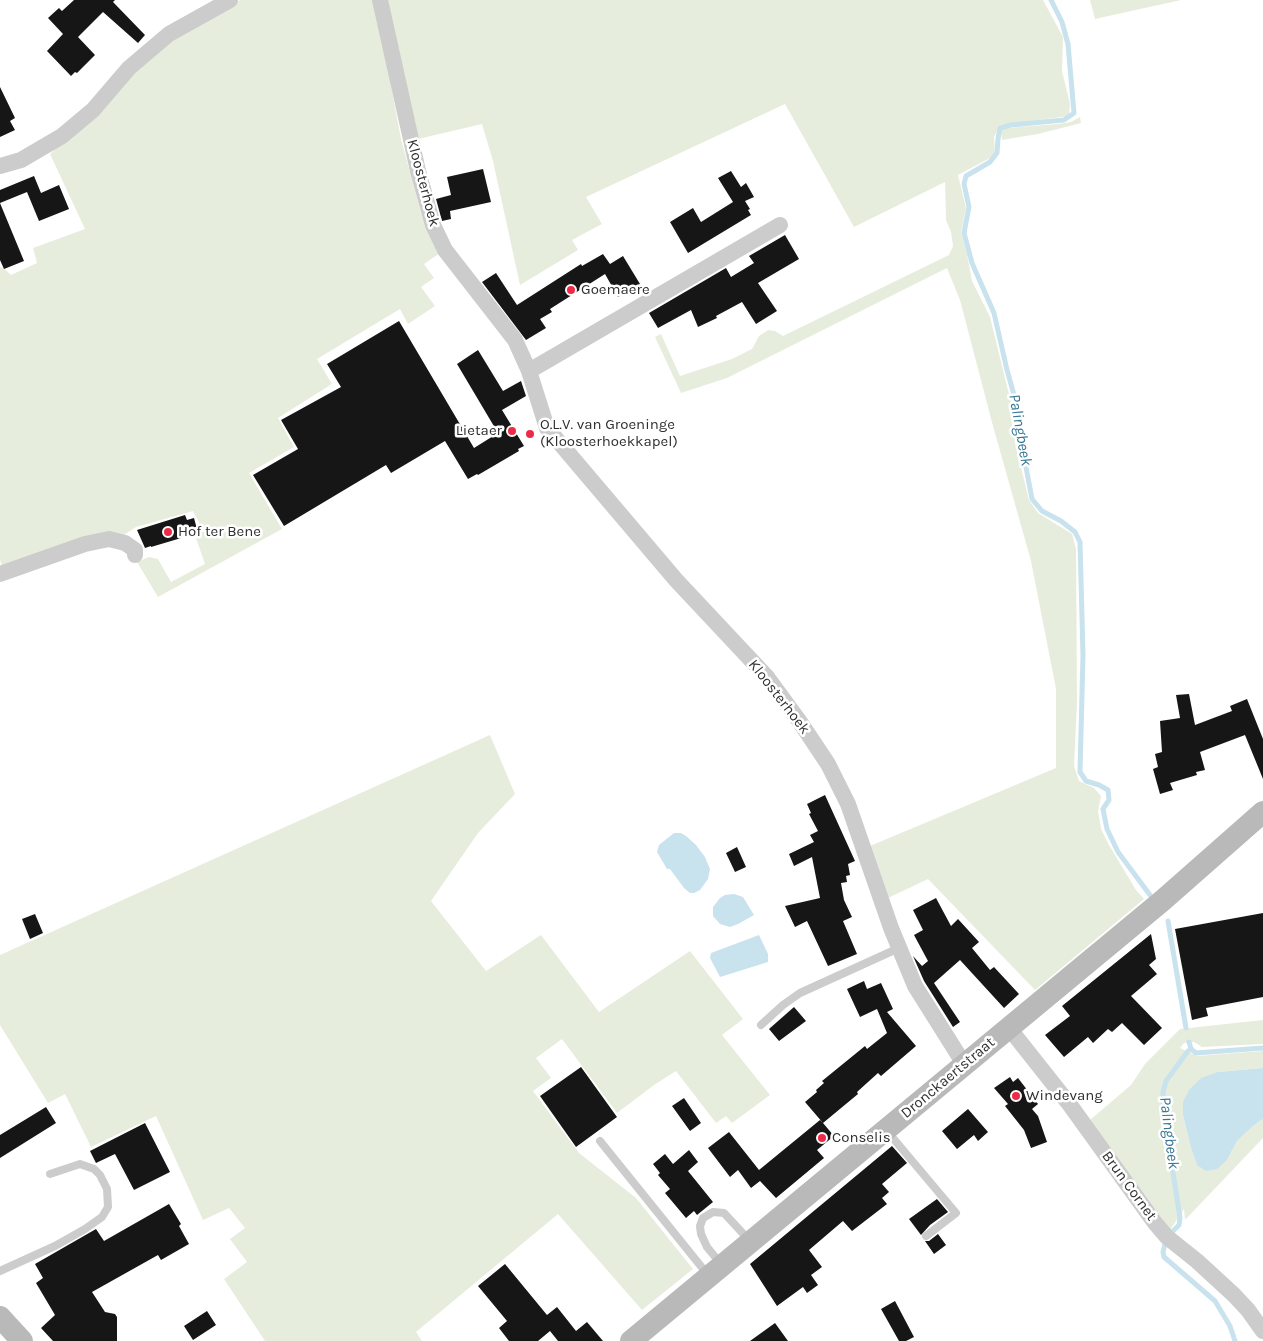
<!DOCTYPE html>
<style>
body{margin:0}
canvas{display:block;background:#fff}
</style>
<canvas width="1263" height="1341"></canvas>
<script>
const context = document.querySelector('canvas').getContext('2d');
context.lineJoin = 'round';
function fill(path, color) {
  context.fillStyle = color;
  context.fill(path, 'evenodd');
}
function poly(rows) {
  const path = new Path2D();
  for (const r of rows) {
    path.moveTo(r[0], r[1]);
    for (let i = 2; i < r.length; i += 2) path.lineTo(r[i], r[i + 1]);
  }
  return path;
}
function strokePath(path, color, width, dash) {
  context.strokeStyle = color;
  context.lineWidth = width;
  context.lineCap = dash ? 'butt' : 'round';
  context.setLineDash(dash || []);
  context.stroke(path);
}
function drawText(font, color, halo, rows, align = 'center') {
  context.font = font + ' Karla,sans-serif';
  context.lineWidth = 5;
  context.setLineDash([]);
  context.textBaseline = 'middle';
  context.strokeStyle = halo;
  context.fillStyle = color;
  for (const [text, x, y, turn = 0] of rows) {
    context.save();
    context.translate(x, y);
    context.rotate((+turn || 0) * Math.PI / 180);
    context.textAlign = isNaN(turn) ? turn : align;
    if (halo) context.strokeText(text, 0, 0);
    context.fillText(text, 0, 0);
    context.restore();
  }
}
const green = poly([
 [240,0,375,0,401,139,421,213,440,253,424,264,434,278,421,287,435,306,408,324,400,309,317,359,332,384,278,418,294,447,249,473,282,529,158,597,137,562,149,557,158,559,171,582,205,564,196,538,201,535,199,522,193,511,136,527,122,536,3,570,0,560,0,268,2,267,11,275,37,263,33,248,85,229,50,154,135,72,173,40],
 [386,0,1043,0,1063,37,1062,71,1070,104,1069,116,1000,125,994,137,995,153,990,158,958,175,966,208,961,233,967,254,972,281,990,317,1016,423,1015,443,1029,500,1038,513,1072,534,1076,549,1077,702,1074,766,1079,781,1094,788,1101,796,1098,811,1101,829,1109,845,1136,890,1144,899,1035,990,928,879,886,899,870,846,1056,768,1056,689,1031,561,993,426,960,300,947,268,727,378,681,393,655,337,661,334,680,376,732,359,752,349,759,336,768,330,775,331,783,336,949,255,953,246,951,232,946,220,945,182,854,227,785,104,586,197,602,224,572,240,578,250,520,285,493,161,482,124,414,140],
 [1090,0,1181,0,1095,19],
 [1080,117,1081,123,1038,134,1002,140,1001,130,1008,128,1058,124,1071,122],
 [490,735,515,794,478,833,431,901,486,971,541,935,599,1012,690,951,743,1019,722,1035,770,1095,732,1123,726,1116,716,1123,676,1071,654,1085,617,1113,562,1039,536,1058,551,1078,533,1091,579,1153,636,1198,693,1269,642,1310,558,1214,416,1332,422,1341,265,1341,224,1279,247,1262,230,1239,245,1228,229,1208,203,1220,156,1116,91,1147,65,1094,48,1103,0,1025,0,955],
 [1263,1020,1263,1044,1202,1047,1194,1042,1184,1043,1180,1048,1197,1056,1263,1051,1263,1068,1218,1072,1183,1115,1191,1148,1197,1165,1227,1160,1237,1141,1253,1126,1263,1119,1263,1138,1185,1220,1184,1209,1170,1230,1155,1216,1090,1120,1131,1085,1145,1064,1180,1029]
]);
const water = poly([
 [674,833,681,833,686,836,696,845,705,857,710,869,708,879,700,890,694,893,690,893,684,888,670,869,667,869,657,852,659,845],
 [734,894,743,897,754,915,738,924,730,927,720,924,713,916,713,907,720,898,725,895],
 [759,935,768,954,768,962,720,977,710,958,711,953],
 [1263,1068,1263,1119,1253,1126,1237,1141,1227,1160,1217,1169,1206,1171,1197,1165,1191,1148,1183,1115,1183,1102,1189,1090,1201,1078,1218,1072]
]);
const stream = poly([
 [1051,0,1062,22,1068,44,1074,113,1064,120,1011,125,1000,128,998,139,997,153,990,162,966,176,964,184,969,207,964,233,972,263,994,313,1007,370,1018,409,1022,446,1032,499,1042,511,1061,521,1075,532,1080,542,1083,655,1080,772,1086,781,1099,785,1108,790,1109,800,1103,809,1107,829,1118,852,1150,895],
 [1168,921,1186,1028],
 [1191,1049,1196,1053,1209,1052,1263,1048],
 [1173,1231,1179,1225,1180,1218,1163,1107,1163,1092,1166,1081,1188,1051,1191,1049,1189,1042],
 [1165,1244,1163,1252,1164,1257,1215,1301,1230,1326,1235,1341]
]);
const building = poly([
 [74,0,115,0,113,2,145,35,138,43,103,12,78,37,95,55,77,73,75,72,71,76,47,51,63,34,48,18,59,8,62,11],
 [0,87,15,118,10,121,15,130,0,137],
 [483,169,491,202,450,211,451,219,442,221,436,199,451,195,447,177],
 [731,171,741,187,746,183,754,197,745,201,750,209,748,210,751,215,688,253,670,222,693,208,701,222,733,202,718,178],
 [34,176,41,193,59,185,69,209,39,221,27,192,0,203,0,190],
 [0,203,24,261,4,269,0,260],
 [785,235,799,259,758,283,777,311,756,324,742,302,716,316,717,318,698,327,691,310,658,328,649,313,726,268,731,277,754,263,749,256],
 [603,254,610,264,623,256,640,284,618,297,605,274,550,309,552,312,540,319,546,328,526,340,482,282,496,273,517,305,581,264,582,266],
 [399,321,474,448,498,433,457,364,478,350,503,391,521,381,526,396,502,410,524,446,518,449,519,451,478,475,477,474,468,479,445,441,391,473,386,465,284,526,253,475,298,449,281,420,341,387,327,364],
 [185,515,187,520,194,518,198,533,151,547,151,546,145,548,137,530],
 [1189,694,1195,725,1232,711,1230,706,1247,699,1263,739,1263,779,1245,735,1200,752,1205,770,1196,772,1197,775,1170,783,1173,790,1160,794,1153,769,1158,767,1155,754,1162,752,1160,721,1180,718,1176,695],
 [825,795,855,861,848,864,850,875,846,876,847,882,841,883,844,900,852,917,843,921,857,954,828,966,807,921,795,927,785,906,820,898,812,857,794,866,789,854,814,842,810,835,818,831,809,814,811,813,807,804],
 [737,847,746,867,735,872,726,853],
 [936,898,951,926,958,919,979,942,972,948,990,970,994,967,1019,994,1004,1008,960,960,934,983,960,1022,953,1027,924,981,913,956,922,966,928,961,914,935,923,930,913,910],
 [1263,913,1263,997,1206,1008,1208,1016,1192,1020,1175,929],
 [35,914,43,933,30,939,22,919],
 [1151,934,1156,959,1149,965,1157,974,1131,996,1162,1028,1144,1045,1122,1023,1112,1032,1108,1029,1093,1043,1088,1037,1064,1057,1045,1035,1070,1016,1062,1006],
 [864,981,867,989,881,983,893,1009,887,1012,916,1046,881,1076,878,1073,857,1092,858,1094,823,1123,834,1136,817,1150,824,1158,776,1198,760,1181,751,1188,738,1170,730,1177,708,1148,729,1132,759,1170,820,1120,823,1123,805,1102,817,1092,816,1090,824,1083,822,1081,865,1046,867,1049,887,1033,877,1009,860,1017,847,989],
 [794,1007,806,1021,779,1041,769,1029],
 [581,1067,617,1117,576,1147,540,1096],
 [1010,1077,1013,1082,1018,1078,1038,1104,1032,1109,1038,1116,1047,1142,1031,1148,1024,1130,1005,1106,1008,1104,994,1088],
 [684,1098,701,1123,690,1131,672,1106],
 [46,1107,56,1123,0,1158,0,1135],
 [968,1109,988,1132,978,1141,974,1135,957,1149,942,1131],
 [145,1123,170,1172,134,1190,115,1154,96,1163,90,1151],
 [892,1146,907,1163,882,1184,889,1192,882,1198,887,1204,852,1231,843,1221,809,1250,822,1267,811,1275,818,1285,807,1293,803,1287,777,1306,750,1264],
 [689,1150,698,1162,688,1171,713,1202,697,1215,694,1211,686,1218,665,1193,670,1189,658,1175,660,1173,653,1164,665,1154,673,1164],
 [937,1199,948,1212,930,1225,921,1235,909,1219],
 [169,1204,181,1224,179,1226,189,1244,161,1260,158,1255,92,1292,105,1312,115,1314,117,1317,117,1341,53,1341,41,1328,55,1315,36,1283,43,1278,35,1264,96,1229,104,1241],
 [938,1234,946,1245,934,1254,925,1241,929,1241],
 [505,1264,547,1315,557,1307,576,1331,587,1322,603,1341,558,1341,550,1331,538,1341,509,1341,499,1328,507,1321,478,1286],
 [895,1301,914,1337,906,1341,899,1341,881,1309],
 [207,1311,216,1325,193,1340,184,1326],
 [775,1323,788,1341,750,1341]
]);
const service = poly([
 [761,1025,783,1005,800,993,899,948],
 [887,1131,956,1213,926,1236],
 [600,1141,708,1275],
 [721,1264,707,1247,701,1234,700,1226,703,1218,713,1212,724,1213,749,1240],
 [0,1271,55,1246,85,1229,102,1217,108,1207,107,1189,100,1175,94,1169,80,1164,50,1174]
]);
const minor = poly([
 [380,0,418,171,433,225,445,250,515,340,529,371,547,428,676,580,767,677,800,722,828,764,848,804,891,928,915,986,964,1064],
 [0,166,21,160,62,136,93,110,129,68,169,34,230,0],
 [529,371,780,225],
 [0,574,85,544,109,539,125,543,135,550,135,555],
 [1009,1028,1070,1105,1155,1223,1167,1237,1197,1261,1234,1295,1248,1310,1263,1331]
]);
const secondary = poly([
 [0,1317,22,1341],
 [631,1341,1162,901,1263,812]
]);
const markers = [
 [571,290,5,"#ed2a47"],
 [512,431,5,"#ed2a47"],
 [530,434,5,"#ed2a47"],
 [168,532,5,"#ed2a47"],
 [1016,1096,5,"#ed2a47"],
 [822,1138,5,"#ed2a47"]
];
const streetNames = [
 ["Kloosterhoek",423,183,75],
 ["Kloosterhoek",779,697,52],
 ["Dronckaertstraat",948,1078,-40],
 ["Brun Cornet",1129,1186,54]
];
const poiNames = [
 ["Goemaere",581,290],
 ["O.L.V. van Groeninge",540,425],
 ["(Kloosterhoekkapel)",540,442],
 ["Lietaer",502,431,"right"],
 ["Hof ter Bene",178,532],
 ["Windevang",1026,1096],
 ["Conselis",832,1138]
];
const waterNames = [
 ["Palingbeek",1020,430,80],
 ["Palingbeek",1169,1133,83]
];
fill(green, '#e7eddc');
fill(water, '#c8e2ee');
strokePath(stream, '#c8e2ee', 5);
fill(building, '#161616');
strokePath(service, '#ccc', 8);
strokePath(minor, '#ccc', 16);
strokePath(secondary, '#b9b9b9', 22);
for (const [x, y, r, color] of markers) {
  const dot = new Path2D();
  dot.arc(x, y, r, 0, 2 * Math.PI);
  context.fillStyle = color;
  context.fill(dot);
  strokePath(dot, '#fff', 2);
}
drawText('15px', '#2f2f2f', '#fff', streetNames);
drawText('15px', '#2f2f2f', '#fff', poiNames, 'left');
drawText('italic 16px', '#397895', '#fff', waterNames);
</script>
